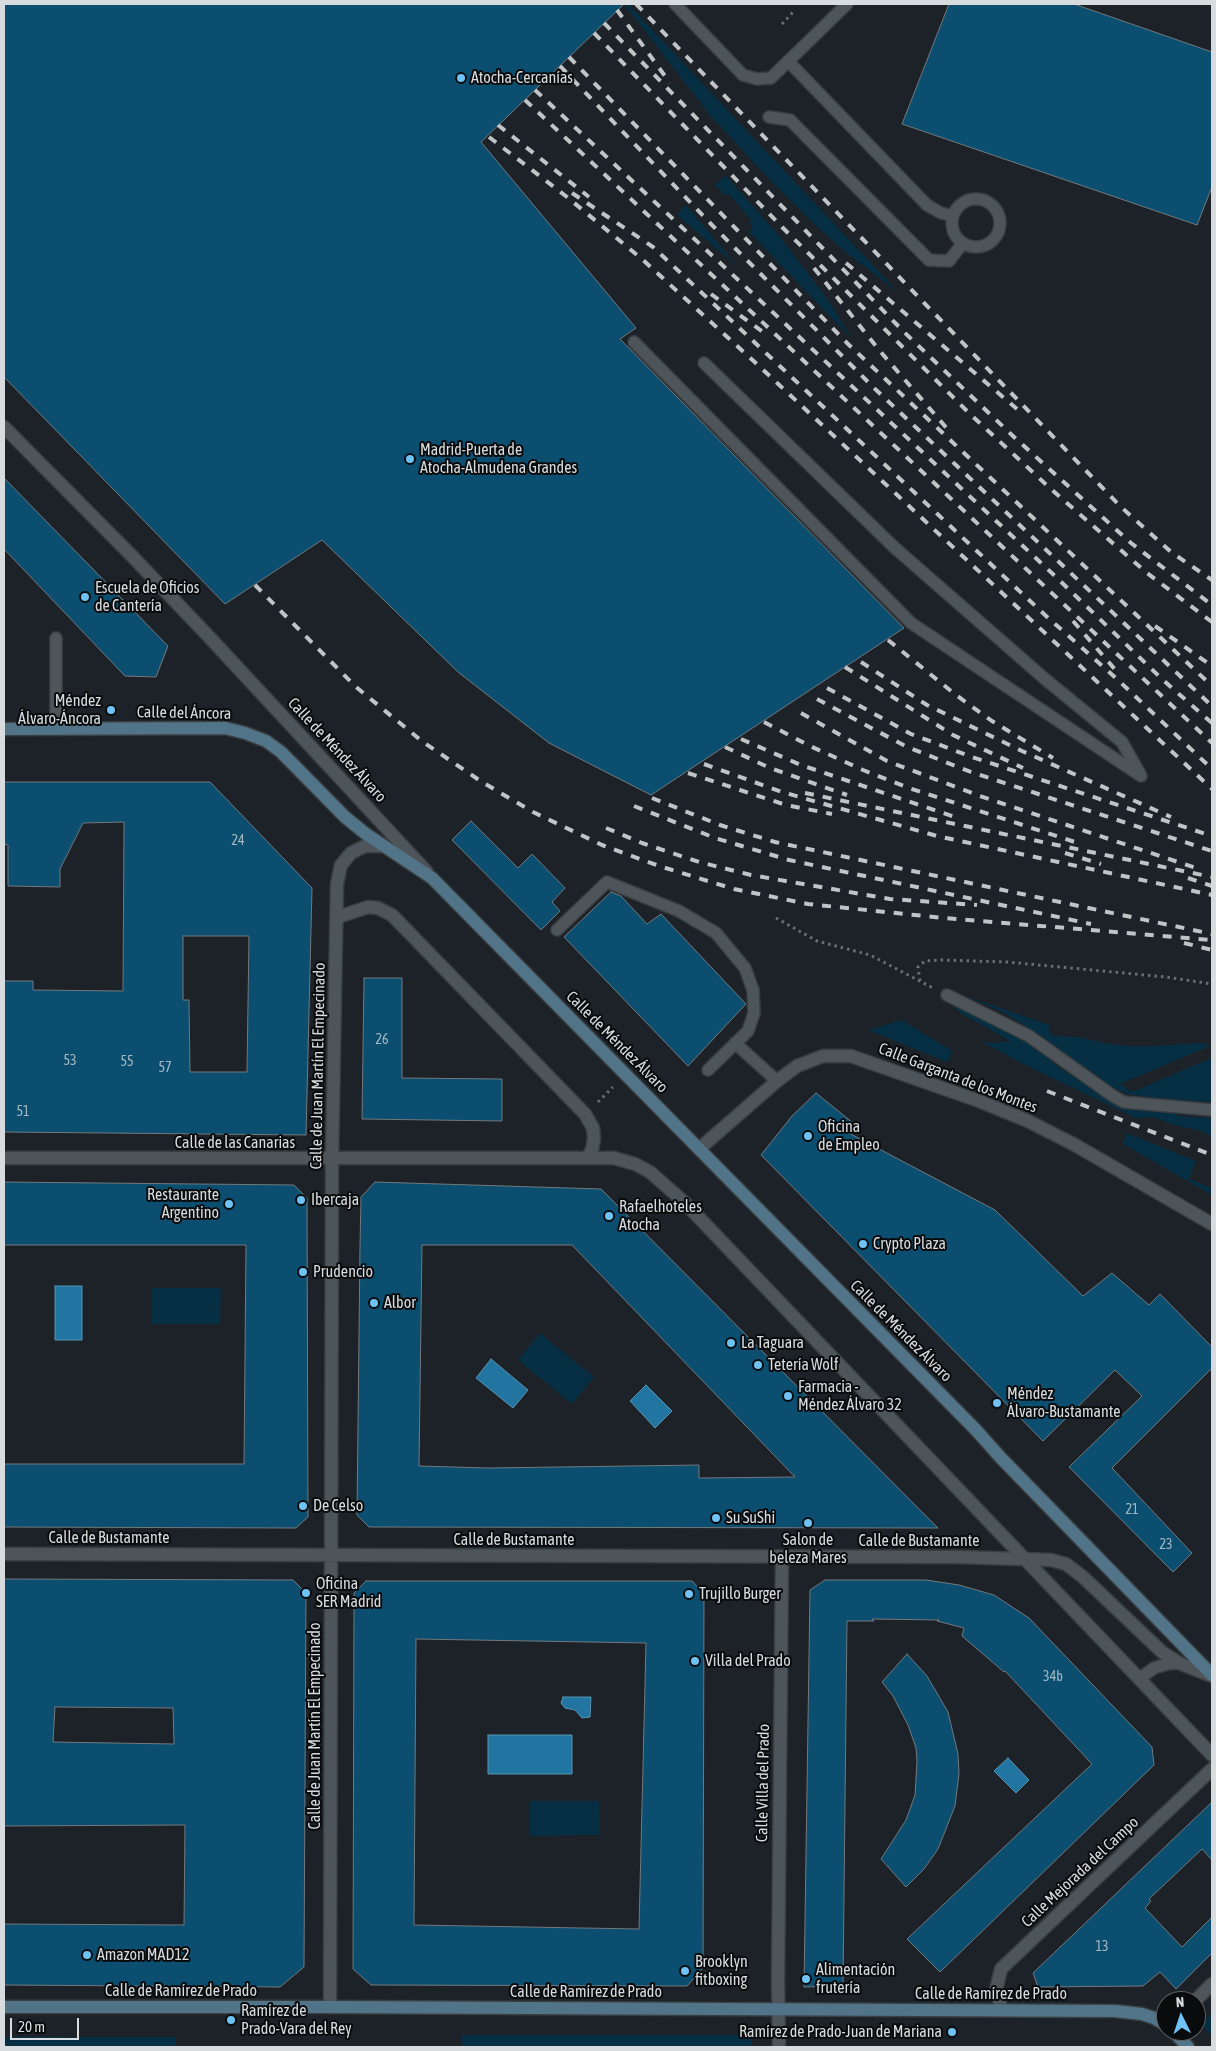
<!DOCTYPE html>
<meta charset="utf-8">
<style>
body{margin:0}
#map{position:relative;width:1216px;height:2051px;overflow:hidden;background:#1c2227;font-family:"Asap Condensed",sans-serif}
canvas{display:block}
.frame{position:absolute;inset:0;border:5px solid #d8dcdf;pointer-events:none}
.north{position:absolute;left:1156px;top:1991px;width:50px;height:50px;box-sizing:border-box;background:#090b0d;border:1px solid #5c5f61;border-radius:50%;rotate:356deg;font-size:14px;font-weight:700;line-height:20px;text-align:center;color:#d8dcdf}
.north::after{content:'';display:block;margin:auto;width:18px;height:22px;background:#6fc2f4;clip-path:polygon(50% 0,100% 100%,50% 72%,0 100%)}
.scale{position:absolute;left:10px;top:2018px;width:69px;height:22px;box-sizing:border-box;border:2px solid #d8dcdf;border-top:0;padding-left:6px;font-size:15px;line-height:18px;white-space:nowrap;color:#d8dcdf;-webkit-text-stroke:4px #090b0d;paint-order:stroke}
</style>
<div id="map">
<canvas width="1216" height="2051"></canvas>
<div class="frame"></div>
<div class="north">N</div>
<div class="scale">20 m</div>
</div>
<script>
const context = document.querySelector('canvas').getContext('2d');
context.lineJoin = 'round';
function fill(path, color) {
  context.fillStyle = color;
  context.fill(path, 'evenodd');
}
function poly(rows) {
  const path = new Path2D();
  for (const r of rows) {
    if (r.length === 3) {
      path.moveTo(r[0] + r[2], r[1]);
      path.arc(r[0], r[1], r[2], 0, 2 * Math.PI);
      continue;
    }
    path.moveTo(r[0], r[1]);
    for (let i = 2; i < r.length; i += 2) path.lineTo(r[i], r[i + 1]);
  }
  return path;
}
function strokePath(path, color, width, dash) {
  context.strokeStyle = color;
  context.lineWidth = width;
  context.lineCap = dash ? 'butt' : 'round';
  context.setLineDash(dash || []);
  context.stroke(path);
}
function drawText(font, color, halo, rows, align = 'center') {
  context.font = font + ' "Asap Condensed",sans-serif';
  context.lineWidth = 4;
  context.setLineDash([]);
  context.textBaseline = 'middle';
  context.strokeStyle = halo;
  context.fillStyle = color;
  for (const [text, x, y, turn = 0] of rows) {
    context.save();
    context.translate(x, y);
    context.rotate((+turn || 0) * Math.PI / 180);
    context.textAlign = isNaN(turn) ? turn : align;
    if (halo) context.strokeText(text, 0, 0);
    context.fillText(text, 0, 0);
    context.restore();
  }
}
const green = poly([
 [624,4,628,4,898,292,849,255,814,224,765,175,709,114],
 [725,175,777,233,826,297,852,339,749,232,753,227,749,222,751,220,728,193,725,196,715,185],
 [686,205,737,266,677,215],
 [963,995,1049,1025,1049,1031,1054,1036,1078,1037,1104,1043,1127,1046,1153,1046,1203,1043,1210,1046,1120,1084,1132,1092,1212,1058,1212,1102,1156,1098,1127,1094,1112,1087,1035,1032,1005,1013],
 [952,1005,993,1022,1010,1032,1031,1044,1057,1066,1105,1097,1118,1103,1178,1112,1178,1116,1212,1118,1212,1136,1198,1130,1178,1126,1152,1117,1136,1118,1021,1063,981,1041,992,1043,1010,1041,962,1014],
 [902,1020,953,1052,947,1062,868,1030],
 [1127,1133,1196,1161,1189,1179,1212,1188,1212,1195,1123,1144],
 [152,1288,221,1288,220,1324,152,1324],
 [540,1333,594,1377,572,1404,518,1360],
 [530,1801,599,1801,600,1835,530,1836],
 [1212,2013,1212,2036,1201,2024],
 [462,2035,752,2035,752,2047,462,2047],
 [4,2037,176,2037,176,2047,4,2047]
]);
const water = poly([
 [55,1286,82,1286,82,1340,55,1340,55,1286],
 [491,1359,528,1390,513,1408,476,1378,491,1359],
 [646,1385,672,1411,655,1428,630,1401,646,1385],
 [563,1697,591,1697,590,1717,582,1718,575,1710,565,1708,561,1703,563,1697],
 [488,1735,572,1735,572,1774,488,1774,488,1735],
 [1008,1758,1029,1780,1016,1793,994,1771,1008,1758]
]);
const building = poly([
 [4,4,624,4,481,142,636,328,620,339,904,628,651,795,549,743,458,672,322,540,225,604,4,377,4,4],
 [949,4,1074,4,1212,52,1212,187,1197,225,902,124,949,4],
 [4,478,168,646,156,677,125,676,4,549,4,478],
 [4,782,210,782,312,888,306,1135,4,1132,4,981,33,981,33,990,123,991,124,822,83,823,60,869,60,887,8,886,8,845,4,844,4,782],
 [183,936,249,936,247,1072,190,1072,189,1000,183,1000,183,936],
 [471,821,518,868,532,854,565,888,552,902,560,911,541,930,452,840,471,821],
 [611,892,621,896,647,924,661,914,746,1004,688,1066,564,937,611,892],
 [364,978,402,978,402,1078,502,1079,502,1121,362,1119,364,978],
 [816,1093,853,1123,845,1131,995,1210,1083,1296,1112,1273,1149,1305,1160,1294,1212,1347,1212,1368,1112,1468,1192,1553,1173,1572,1069,1467,1142,1396,1115,1370,1043,1441,761,1155,792,1116,816,1093],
 [4,1182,294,1185,307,1198,308,1517,296,1528,4,1527,4,1464,244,1464,246,1245,4,1245,4,1182],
 [375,1182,601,1189,938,1528,369,1527,357,1515,360,1245,361,1197,375,1182],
 [422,1245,572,1245,795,1477,699,1478,699,1465,488,1468,419,1466,422,1245],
 [4,1579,293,1580,306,1593,304,1967,280,1987,4,1985,4,1924,184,1925,185,1825,4,1826,4,1579],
 [55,1707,173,1708,174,1744,53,1742,55,1707],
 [825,1580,926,1580,959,1585,994,1595,1029,1618,1152,1747,1154,1765,940,1972,907,1939,1092,1764,1005,1671,1004,1672,962,1636,964,1628,937,1621,939,1620,872,1619,874,1621,847,1621,843,1986,804,1987,810,1590,825,1580],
 [366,1581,692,1581,704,1594,703,1968,687,1986,371,1985,353,1969,354,1593,366,1581],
 [416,1639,646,1643,639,1929,414,1925,416,1639],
 [907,1654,927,1676,948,1712,958,1754,959,1774,955,1806,938,1849,924,1869,906,1887,881,1859,906,1820,915,1795,917,1761,916,1748,908,1725,893,1696,882,1682,907,1654],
 [1212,1802,1212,1860,1202,1849,1149,1899,1151,1901,1145,1908,1182,1947,1212,1917,1212,1953,1176,1989,1160,1972,1143,1986,1038,1987,1033,1973,1212,1802]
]);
const path = poly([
 [782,24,795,10],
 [776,918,817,941,870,955,933,988],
 [920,981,918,967,925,961,942,960,1007,962,1166,977,1212,984],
 [598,1102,613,1087]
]);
const service = poly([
 [675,4,743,75,757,79,771,78,847,4],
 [788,61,927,205,941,213,953,216],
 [769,117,790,120,929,260,949,261,963,243],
 [976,223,24],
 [634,342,911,623,1141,776],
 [704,363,895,548,1045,679,1122,742,1140,774],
 [56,729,56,638],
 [557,930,607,882,679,911,716,933,745,968,753,990,754,1013,748,1031,708,1070],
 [947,995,1029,1036,1113,1096,1124,1102,1212,1110],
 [735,1043,777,1081],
 [1139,1679,1154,1668,1167,1664,1179,1663]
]);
const minor = poly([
 [4,427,132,556,212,640,427,872],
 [699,1149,777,1081,797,1066,823,1056,851,1056,979,1101,1028,1121,1075,1145,1212,1224],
 [4,1158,587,1158,592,1150,594,1139,593,1128,585,1114,392,915,378,908,368,907,338,917],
 [4,1554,959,1557,1051,1560,1066,1564,1083,1577,1162,1652,1179,1663,1212,1676],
 [1195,2001,1212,1984],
 [330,2007,332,1159,337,884,341,865,351,853,365,846,382,846],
 [1002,2010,996,1990,1001,1969,1212,1769],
 [779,2047,778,1980,782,1557]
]);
const tertiary = poly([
 [587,1158,614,1158,635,1164,650,1172,684,1202,1212,1755]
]);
const secondary = poly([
 [4,729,225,728,245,733,266,741,281,752,345,817,366,834,432,878,976,1430,1001,1458,1212,1675],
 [4,2007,330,2007,1115,2011,1142,2014,1154,2018,1166,2025],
 [1173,2031,1188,2047]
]);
const rail = poly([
 [636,4,1120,506,1171,552,1212,580],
 [617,10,670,83],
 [604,23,904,332,1014,437,1131,543,1212,605],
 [594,33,782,227,970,414,1052,490,1147,573,1212,622],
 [569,57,848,344,1212,686],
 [560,66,711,224,874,388,1212,706],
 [535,90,1055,576,1163,680,1212,723],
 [525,100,1212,743],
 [498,125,589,197],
 [489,137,567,197,643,260,759,366,1212,789],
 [572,193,653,247,1045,615,1118,680,1212,769],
 [846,263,1017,409],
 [814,268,879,350,950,432],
 [711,294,767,335],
 [255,585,356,687,423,742,482,782,533,812,602,845,659,866,734,889,808,904,944,918,1212,940],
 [1073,621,1119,674],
 [1155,626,1212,666],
 [888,640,956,695,992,721,1053,758],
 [861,662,927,705,1022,751,1171,817],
 [845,667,953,735,1023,768],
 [827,688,911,734,972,757,1212,836],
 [817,699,907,747,971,772,1212,851],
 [801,713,887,761,980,796,1196,868],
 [764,722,810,746,863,770,909,788,1081,844],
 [741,739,801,765,958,818],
 [725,747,770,768,847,795],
 [704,764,782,792,937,836,1212,895],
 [688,773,786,805,832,814],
 [805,793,1212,877],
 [652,798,720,825,775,842,1212,934],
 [634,806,715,838,789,860,1091,924],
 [606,828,642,843,699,862,751,875,890,899,977,905],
 [1065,853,1101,864],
 [1188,878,1212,886],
 [1184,943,1212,950],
 [1047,1091,1212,1155]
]);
const markers = [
 [461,78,5,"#6fc2f4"],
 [410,459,5,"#6fc2f4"],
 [85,597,5,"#6fc2f4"],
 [111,710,5,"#6fc2f4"],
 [808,1136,5,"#6fc2f4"],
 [301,1200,5,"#6fc2f4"],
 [229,1204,5,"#6fc2f4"],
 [609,1216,5,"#6fc2f4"],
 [863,1244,5,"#6fc2f4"],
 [303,1272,5,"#6fc2f4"],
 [374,1303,5,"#6fc2f4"],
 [731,1343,5,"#6fc2f4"],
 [758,1365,5,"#6fc2f4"],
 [788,1396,5,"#6fc2f4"],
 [997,1403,5,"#6fc2f4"],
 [303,1506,5,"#6fc2f4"],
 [716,1518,5,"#6fc2f4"],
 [808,1523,5,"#6fc2f4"],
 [306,1593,5,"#6fc2f4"],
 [689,1594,5,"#6fc2f4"],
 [695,1661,5,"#6fc2f4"],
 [87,1955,5,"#6fc2f4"],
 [685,1971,5,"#6fc2f4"],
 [806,1979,5,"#6fc2f4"],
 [231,2020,5,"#6fc2f4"],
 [952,2032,5,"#6fc2f4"]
];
const numberNames = [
 ["24",238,841],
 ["26",382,1040],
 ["53",70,1061],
 ["55",127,1062],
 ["57",165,1068],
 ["51",23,1112],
 ["21",1132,1510],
 ["23",1166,1545],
 ["34b",1053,1677],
 ["13",1102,1947]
];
const poiNames = [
 ["Atocha-Cercanías",471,78],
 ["Madrid-Puerta de",420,450],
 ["Atocha-Almudena Grandes",420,468],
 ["Escuela de Oficios",95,588],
 ["de Cantería",95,606],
 ["Méndez",101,701,"right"],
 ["Álvaro-Áncora",101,719,"right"],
 ["Oficina",818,1127],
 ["de Empleo",818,1145],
 ["Restaurante",219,1195,"right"],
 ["Argentino",219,1213,"right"],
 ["Ibercaja",311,1200],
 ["Rafaelhoteles",619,1207],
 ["Atocha",619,1225],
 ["Crypto Plaza",873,1244],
 ["Prudencio",313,1272],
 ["Albor",384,1303],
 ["La Taguara",741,1343],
 ["Tetería Wolf",768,1365],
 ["Farmacia -",798,1387],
 ["Méndez Álvaro 32",798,1405],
 ["Méndez",1007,1394],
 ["Álvaro-Bustamante",1007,1412],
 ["De Celso",313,1506],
 ["Su SuShi",726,1518],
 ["Salon de",808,1540,"center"],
 ["beleza Mares",808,1558,"center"],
 ["Oficina",316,1584],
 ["SER Madrid",316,1602],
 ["Trujillo Burger",699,1594],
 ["Villa del Prado",705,1661],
 ["Amazon MAD12",97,1955],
 ["Brooklyn",695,1962],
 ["fitboxing",695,1980],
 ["Alimentación",816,1970],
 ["frutería",816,1988],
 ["Ramírez de",241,2011],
 ["Prado-Vara del Rey",241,2029],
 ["Ramírez de Prado-Juan de Mariana",942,2032,"right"]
];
const streetNames = [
 ["Calle del Áncora",184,713,1],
 ["Calle de Méndez Álvaro",337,750,47],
 ["Calle de Méndez Álvaro",617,1042,45],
 ["Calle de Juan Martín El Empecinado",318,1066,-89],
 ["Calle Garganta de los Montes",958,1078,21],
 ["Calle de las Canarias",235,1143],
 ["Calle de Méndez Álvaro",901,1331,45],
 ["Calle de Bustamante",109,1538],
 ["Calle de Bustamante",514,1540],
 ["Calle de Bustamante",919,1541],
 ["Calle de Juan Martín El Empecinado",315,1726,-90],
 ["Calle Villa del Prado",763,1783,-89],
 ["Calle Mejorada del Campo",1080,1872,-43],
 ["Calle de Ramírez de Prado",181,1991],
 ["Calle de Ramírez de Prado",586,1992],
 ["Calle de Ramírez de Prado",991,1994]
];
fill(green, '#072f44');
fill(water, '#2275a0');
strokePath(water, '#5994b3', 1);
fill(building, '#0c4e6f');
strokePath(building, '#72797e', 1);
strokePath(service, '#393e41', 14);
strokePath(minor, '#393e41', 15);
strokePath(tertiary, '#393e41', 15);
strokePath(secondary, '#393e41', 15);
strokePath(path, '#686e72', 3, [2.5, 4]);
strokePath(service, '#4e555a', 11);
strokePath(minor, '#4e555a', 12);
strokePath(tertiary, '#4e555a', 12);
strokePath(secondary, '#527489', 12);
strokePath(rail, '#c0c4c7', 4, [9, 9]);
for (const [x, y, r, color] of markers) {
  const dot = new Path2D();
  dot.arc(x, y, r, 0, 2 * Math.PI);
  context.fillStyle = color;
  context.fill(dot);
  strokePath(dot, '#090b0d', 2);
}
drawText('14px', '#a5b8c3', null, numberNames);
drawText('16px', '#d8dcdf', '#090b0d', poiNames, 'left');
drawText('16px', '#d8dcdf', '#090b0d', streetNames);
</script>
